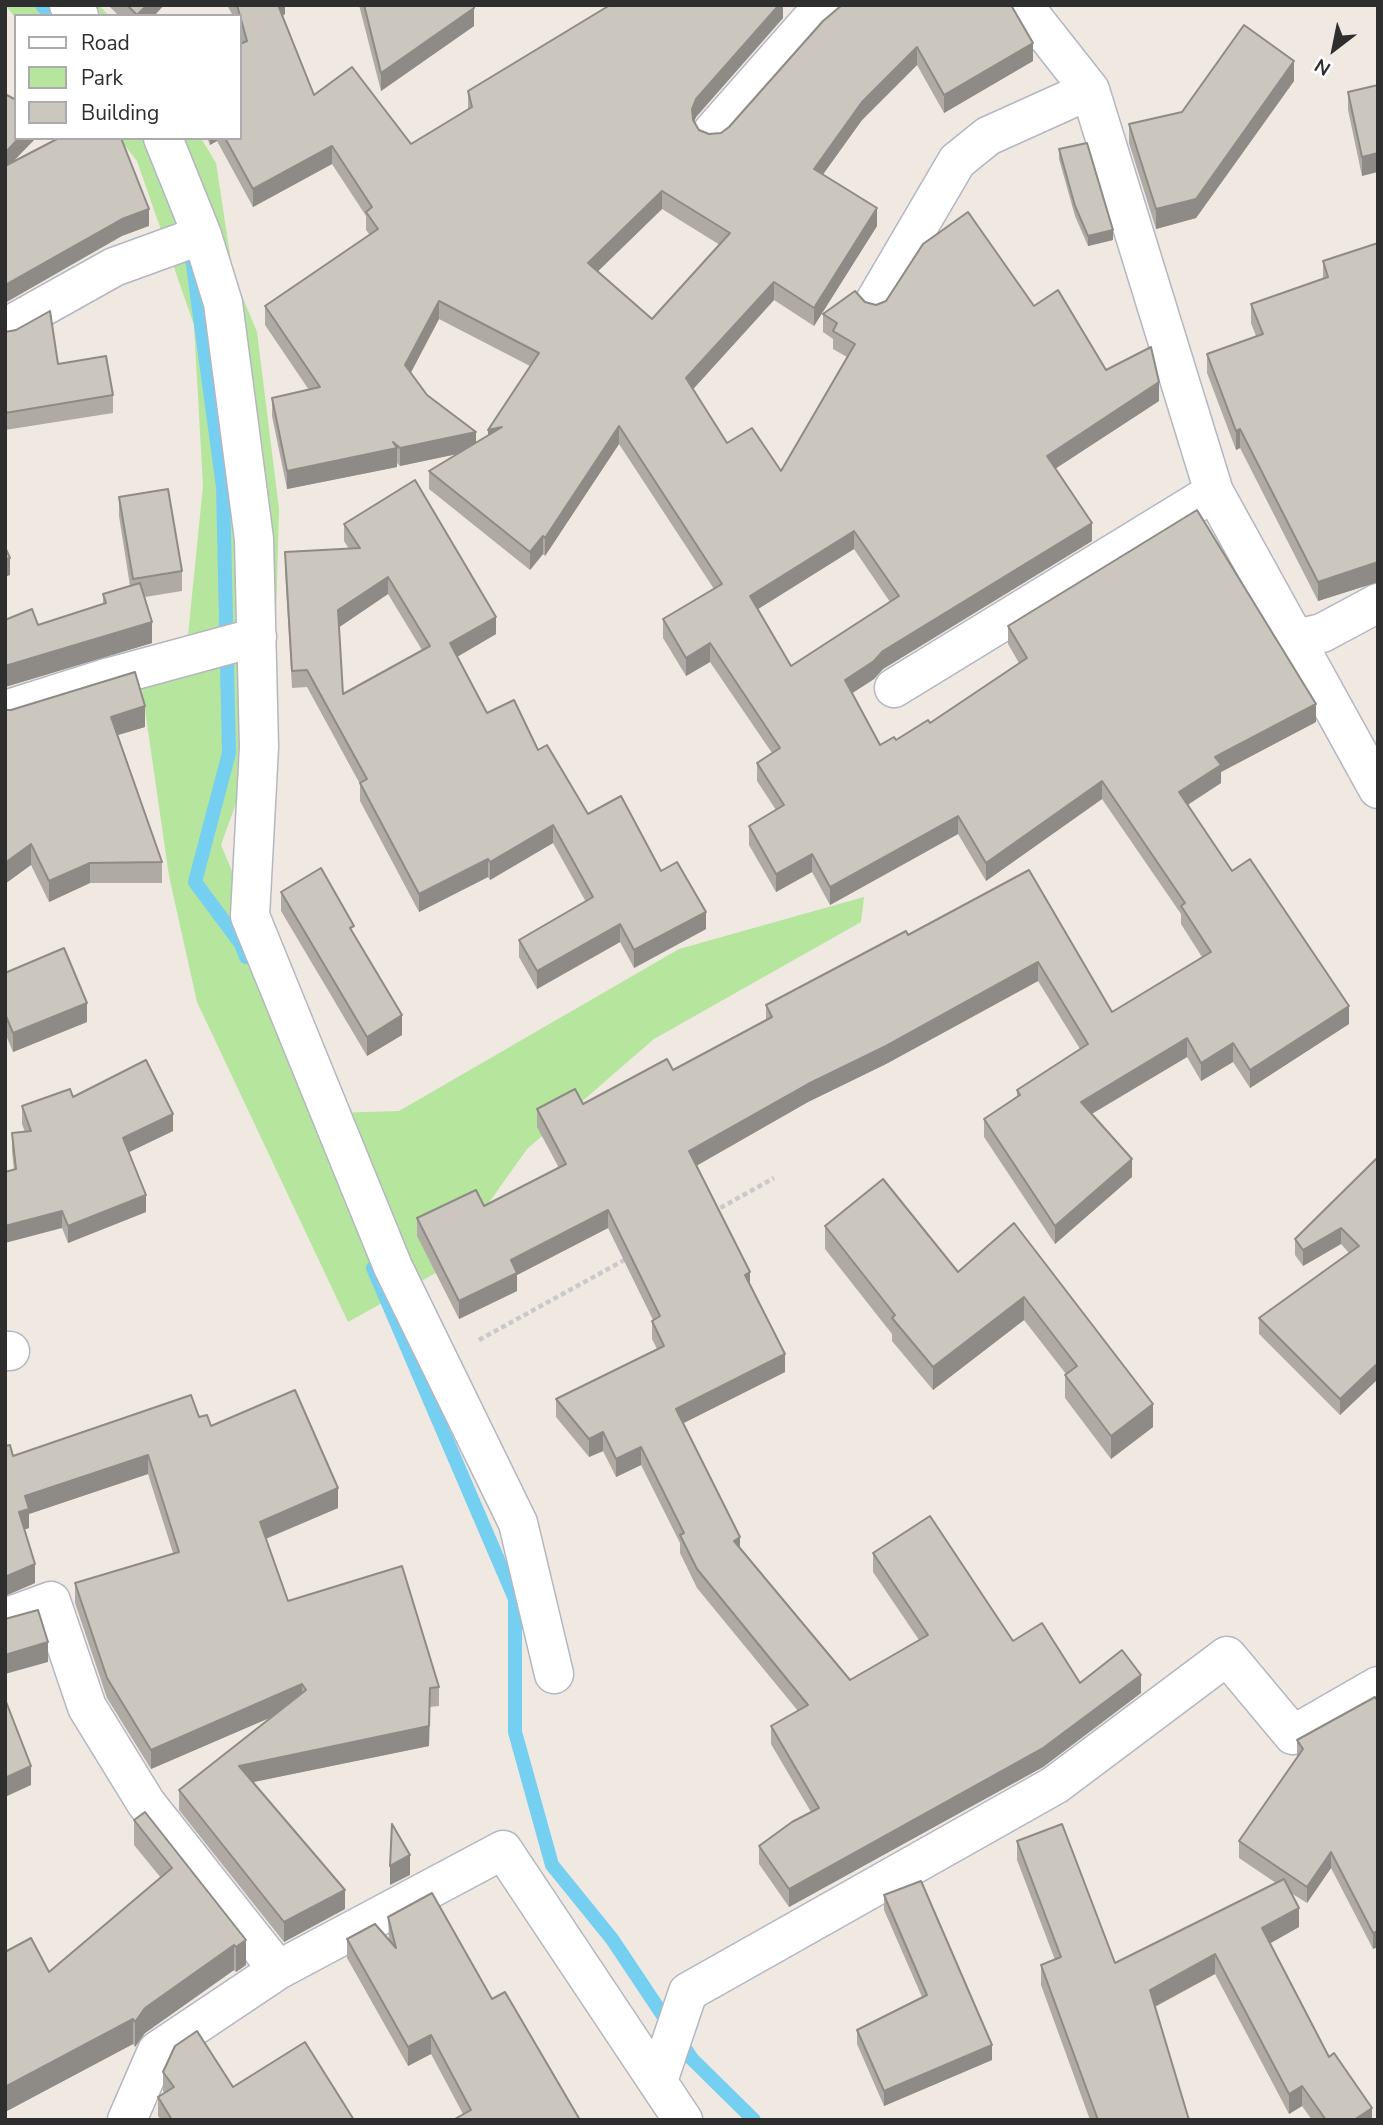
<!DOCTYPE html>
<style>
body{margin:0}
#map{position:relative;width:1383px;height:2125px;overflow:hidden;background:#efe9e1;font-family:"Nunito Sans",sans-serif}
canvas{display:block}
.frame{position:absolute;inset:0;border:7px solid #2e2e2e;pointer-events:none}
.legend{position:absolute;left:14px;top:14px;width:228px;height:126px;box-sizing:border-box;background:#fff;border:2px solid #ababab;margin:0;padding:9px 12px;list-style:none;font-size:21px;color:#2e2e2e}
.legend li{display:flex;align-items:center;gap:14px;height:35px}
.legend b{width:35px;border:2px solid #ababab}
.north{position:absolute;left:1299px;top:14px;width:70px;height:70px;-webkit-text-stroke:5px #fff;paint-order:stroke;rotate:212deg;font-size:19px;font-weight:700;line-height:28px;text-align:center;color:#2e2e2e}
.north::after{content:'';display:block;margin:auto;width:24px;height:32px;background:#2e2e2e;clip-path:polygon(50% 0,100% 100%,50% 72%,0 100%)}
</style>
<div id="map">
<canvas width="1383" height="2125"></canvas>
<div class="frame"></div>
<ul class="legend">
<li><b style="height:9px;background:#fff"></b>Road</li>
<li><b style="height:19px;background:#b6e59e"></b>Park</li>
<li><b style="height:19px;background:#cbc7bf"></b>Building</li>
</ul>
<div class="north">N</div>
</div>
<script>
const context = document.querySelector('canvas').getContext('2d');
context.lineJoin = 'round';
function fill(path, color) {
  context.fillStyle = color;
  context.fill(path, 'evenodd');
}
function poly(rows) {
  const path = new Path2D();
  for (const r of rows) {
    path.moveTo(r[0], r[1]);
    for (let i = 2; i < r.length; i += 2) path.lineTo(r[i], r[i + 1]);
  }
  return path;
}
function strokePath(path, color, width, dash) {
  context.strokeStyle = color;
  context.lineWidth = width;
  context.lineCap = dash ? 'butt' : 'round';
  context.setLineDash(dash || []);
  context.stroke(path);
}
const green = poly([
 [5,5,99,5,109,16,16,18],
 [119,138,201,138,216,163,233,274,257,332,279,509,274,698,221,845,334,1113,399,1111,679,949,864,897,861,922,654,1039,527,1149,441,1270,348,1322,197,1002,169,876,142,689,184,675,203,486,194,325,137,161]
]);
const stream = poly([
 [42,5,51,16],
 [192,258,223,487,229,753,195,882,241,944,246,957],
 [373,1268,515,1599,515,1732,552,1865,612,1939,692,2059,754,2120]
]);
const path = poly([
 [713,1212,774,1178],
 [479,1340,628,1258]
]);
const minor = poly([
 [69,5,79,16],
 [1023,5,1090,90,1214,492,1378,789],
 [713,131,824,5],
 [163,138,202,235,223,303,254,539,259,747,250,916,393,1267,518,1523,554,1674],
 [875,301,957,161,988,136,1090,90],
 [5,328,114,267,202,235],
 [1295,639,1322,633,1378,603],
 [894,688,1214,492],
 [5,710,110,677,257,637],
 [5,1351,10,1351],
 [5,1618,51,1601,87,1707,146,1803,278,1970,503,1850,683,2120],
 [658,2081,688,1992,1055,1785,1227,1656,1293,1735,1378,1686],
 [127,2120,157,2051,278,1970]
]);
const wall = poly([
 [108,5,164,5,154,16,119,16],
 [227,5,285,5,285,14,283,16,314,95,411,144,468,109,468,91,783,5,783,18,696,117,694,122,699,130,709,134,721,133,729,127,823,21,1033,61,944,113,917,65,862,120,823,174,877,226,814,326,774,300,693,389,727,443,781,471,847,357,833,349,833,339,823,332,823,314,865,302,876,305,1034,306,1106,370,1159,401,1055,469,1092,541,883,669,874,679,852,693,880,745,896,740,930,723,1019,663,1008,644,1008,626,1316,722,1221,772,1221,783,1188,805,1232,871,1349,1024,1250,1088,1233,1062,1201,1081,1187,1057,1092,1114,1132,1177,1055,1244,984,1137,984,1119,1017,1097,1017,1090,1080,1049,1038,981,886,1064,808,1102,696,1166,750,1284,785,1372,683,1423,740,1549,850,1680,919,1640,873,1572,873,1553,1080,1683,1141,1693,1043,1767,789,1907,759,1864,759,1846,811,1812,771,1744,771,1726,798,1711,697,1588,680,1553,680,1543,641,1465,616,1477,603,1451,589,1457,556,1417,556,1399,657,1349,652,1339,652,1321,653,1320,608,1228,517,1275,517,1291,459,1319,417,1236,417,1218,484,1206,559,1168,537,1127,537,1109,583,1104,673,1070,766,1020,766,1005,908,935,1029,870,1112,1012,1202,957,1181,924,1181,914,1102,799,986,881,958,834,830,905,812,872,776,892,749,845,749,826,776,810,757,781,757,763,772,753,710,662,686,676,663,638,663,619,714,589,619,444,545,556,543,554,530,570,429,489,429,471,457,454,400,466,397,463,397,467,287,489,272,416,272,398,309,390,265,325,265,306,370,235,366,230,366,216,332,164,253,207,217,141,210,145,207,138,240,138,242,43,240,34,240,16,233,16],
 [662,209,720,245,652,319,598,271],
 [439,319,530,366,488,436,476,443,427,395,410,373],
 [854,549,890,602,791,666,758,609],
 [359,5,474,5,474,26,381,91],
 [1294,81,1196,218,1156,229,1129,143,1129,124,1182,112],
 [1378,85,1362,176,1348,110,1348,92],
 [1059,149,1113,240,1088,246,1075,216,1059,159],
 [1378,243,1378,582,1318,601,1240,448,1236,450,1207,373,1207,354,1256,336,1251,323,1251,304,1323,279,1323,261],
 [5,332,113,395,113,413,5,430],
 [119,497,182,571,182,591,145,597,152,643,5,687,5,620,38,625,103,604,103,594,130,586,119,516],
 [344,524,496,634,457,657,487,713,538,750,588,814,661,871,706,929,634,968,620,942,537,989,519,957,519,940,586,902,553,843,490,880,488,877,419,912,360,801,360,784,307,687,292,688,285,570,285,552,349,549,344,541],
 [388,594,422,650,343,694,339,627],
 [5,710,145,727,118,735,162,862,162,883,90,883,49,902,31,865],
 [281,892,354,935,402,1035,367,1056,281,911],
 [5,973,87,1022,13,1052,5,1033],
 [73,1097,173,1131,129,1152,146,1212,68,1243,62,1228,14,1170,12,1151,12,1133,25,1132,22,1124,22,1106],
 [1378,1157,1378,1379,1340,1415,1259,1334,1259,1318,1349,1253,1341,1244,1303,1266,1295,1255,1295,1239],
 [1014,1223,1153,1427,1111,1459,1065,1398,1065,1375,1066,1374,1024,1320,933,1390,892,1341,892,1334,825,1249,825,1226,958,1272],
 [199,1417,211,1426,338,1508,266,1539,288,1601,439,1687,439,1706,430,1707,429,1746,253,1782,345,1909,284,1942,179,1810,179,1790,273,1716,151,1769,107,1698,75,1603,75,1583,173,1553,148,1474,29,1514,29,1528,24,1530,35,1583,5,1596,13,1456],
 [1375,1697,1373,1949,1331,1868,1307,1903,1291,1893,1299,1927,1270,1943,1329,2057,1372,2120,1312,2120,1302,2106,1289,2114,1215,1974,1155,2007,1189,2120,1090,2120,1041,1985,1041,1965,1055,1960,1017,1860,1017,1841,1115,1963,1276,1883,1239,1858,1239,1841,1297,1757,1297,1740],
 [134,1820,246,1940,246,1965,236,1972,234,1970,145,2033,135,2047,133,2044,5,2112,5,1952,49,1972,161,1878,134,1845],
 [884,1895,992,2060,884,2106,857,2044,857,2030,922,1997,884,1910],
 [388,1917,492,1999,571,2106,463,2114,431,2054,408,2066,347,1958,347,1939,389,1941],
 [163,2072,233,2087,354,2120,161,2120,158,2116,158,2097,165,2093,163,2091]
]);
const shadedWall = poly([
 [147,5,164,5,154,16,137,15],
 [276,5,285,5,285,14,276,18],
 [779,5,783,5,783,18,696,117,692,127,692,109,696,99],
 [474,8,474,26,381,91,381,73],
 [1033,43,1033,61,944,113,944,95],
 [917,47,917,65,862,120,814,187,814,169,862,102],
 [1294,61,1294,81,1196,218,1156,229,1156,209],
 [19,138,36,138,5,170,5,153],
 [210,138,217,138,217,141,210,145],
 [332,146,332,164,253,207,253,189],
 [1378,153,1378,172,1362,176,1362,157],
 [662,191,662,209,588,281,588,263],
 [877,208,877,226,814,326,814,308],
 [149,209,149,226,122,236,5,303,5,285,122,219],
 [1113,230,1113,240,1088,246,1088,236],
 [774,282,774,300,686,397,686,378],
 [439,301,439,319,405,384,405,365],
 [1159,382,1159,401,1047,474,1047,456],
 [619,426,619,444,545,556,545,538],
 [502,427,488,448,488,430],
 [1240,429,1240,448,1236,450,1236,431],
 [476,432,476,450,400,466,400,448],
 [397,448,397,467,287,489,287,471],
 [1092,523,1092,541,883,669,874,679,845,698,845,680,883,651],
 [854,531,854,549,750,614,750,596],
 [543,536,543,554,530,570,530,552],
 [10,558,10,575,5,577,5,559],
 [1378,562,1378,582,1318,601,1318,582],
 [388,577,388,594,338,628,338,610],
 [496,617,496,634,450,661,450,643],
 [152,622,152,643,5,687,5,666],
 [710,643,710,662,686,676,686,658],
 [1316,704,1316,722,1221,772,1221,783,1179,810,1179,792,1215,757],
 [145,706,145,727,111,737,111,717],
 [1102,781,1102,799,986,881,986,863],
 [958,816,958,834,830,905,830,887],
 [553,825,553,843,490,880,490,862],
 [31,844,31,865,5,884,5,863],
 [812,854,812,872,776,892,776,874],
 [488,859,488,877,419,912,419,894],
 [90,863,90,883,49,902,49,881],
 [706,912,706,929,634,968,634,950],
 [620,924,620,942,537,989,537,971],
 [1038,962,1038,981,886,1064,808,1102,689,1170,689,1151,808,1084],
 [87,1003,87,1022,13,1052,13,1033],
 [1349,1006,1349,1024,1250,1088,1250,1070],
 [402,1015,402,1035,367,1056,367,1037],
 [1187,1038,1187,1057,1081,1120,1081,1102],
 [1233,1043,1233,1062,1201,1081,1201,1063],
 [173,1114,173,1131,123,1155,123,1138],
 [1132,1159,1132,1177,1055,1244,1055,1226],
 [146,1195,146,1212,68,1243,68,1226],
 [608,1210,608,1228,517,1275,517,1291,459,1319,459,1301,511,1260],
 [62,1211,62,1228,5,1243,5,1226],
 [1341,1228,1341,1244,1303,1266,1303,1250],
 [750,1272,750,1291,745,1275],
 [1024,1297,1024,1320,933,1390,933,1367],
 [785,1354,785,1372,676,1427,676,1409],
 [1378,1363,1378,1379,1340,1415,1340,1399],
 [1153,1404,1153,1427,1111,1459,1111,1436],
 [603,1432,603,1451,589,1457,589,1439],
 [641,1447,641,1465,616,1477,616,1459],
 [148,1455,148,1474,29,1514,29,1528,19,1531,19,1512,25,1496],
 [338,1488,338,1508,260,1541,260,1522],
 [740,1537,740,1556,734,1541],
 [35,1564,35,1583,5,1596,5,1577],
 [48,1642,48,1662,5,1674,5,1655],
 [1141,1675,1141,1693,1043,1767,789,1907,789,1889],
 [302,1684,302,1704,151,1769,151,1750],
 [430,1688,429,1746,239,1785,239,1766],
 [31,1766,31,1785,5,1797,5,1778],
 [1331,1852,1331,1868,1307,1903,1307,1887],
 [410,1855,410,1875,390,1885,390,1866],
 [345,1890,345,1909,284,1942,284,1922],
 [1299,1908,1299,1927,1262,1948,1262,1928],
 [1378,1931,1378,1947,1373,1949,1373,1933],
 [246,1940,246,1965,236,1972,236,1947],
 [234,1945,234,1970,145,2033,135,2047,135,2022,145,2008],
 [1215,1954,1215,1974,1150,2009,1150,1990],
 [133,2019,133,2044,5,2112,5,2087],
 [431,2035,431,2054,408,2066,408,2047],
 [992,2045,992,2060,884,2106,884,2091],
 [1302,2086,1302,2106,1289,2114,1289,2094],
 [1372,2108,1372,2120,1354,2120]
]);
const building = poly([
 [127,5,147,5,137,15,127,5],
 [237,5,278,5,314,95,352,67,411,144,472,107,468,91,610,5,779,5,696,99,692,109,693,120,699,130,709,134,721,133,729,127,823,21,842,5,1011,5,1033,43,944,95,917,47,862,102,814,169,877,208,814,308,774,282,686,378,727,443,752,428,781,471,855,344,833,331,837,323,823,314,855,291,865,302,876,305,886,301,923,244,968,212,1034,306,1058,290,1106,370,1151,347,1159,382,1047,456,1092,523,883,651,874,661,845,680,880,745,894,737,896,740,928,720,930,723,1027,658,1008,626,1197,510,1316,704,1215,757,1221,765,1179,792,1232,871,1250,859,1349,1006,1250,1070,1233,1043,1201,1063,1187,1038,1081,1102,1132,1159,1055,1226,984,1119,1020,1095,1017,1090,1088,1044,1038,962,886,1046,808,1084,689,1151,750,1272,745,1275,785,1354,676,1409,740,1537,734,1541,850,1680,928,1635,873,1553,930,1516,1013,1641,1042,1623,1080,1683,1122,1650,1141,1675,1043,1748,789,1889,759,1846,792,1822,819,1808,771,1726,808,1705,697,1569,680,1535,684,1533,641,1447,616,1459,603,1432,589,1439,556,1399,664,1346,652,1321,660,1316,608,1210,511,1260,517,1273,459,1301,417,1218,476,1190,484,1206,566,1164,537,1109,575,1089,583,1104,667,1059,673,1070,772,1017,766,1005,906,931,908,935,1029,870,1112,1012,1211,952,1181,906,1185,903,1102,781,986,863,958,816,830,887,812,854,776,874,749,826,784,805,757,763,780,748,710,643,686,658,663,619,722,584,619,426,545,538,543,536,530,552,429,471,502,427,488,430,539,353,439,301,405,365,427,395,476,432,400,448,393,442,397,448,287,471,272,398,320,387,265,306,378,229,366,212,372,207,332,146,253,189,225,138,240,138,240,44,247,41,237,5],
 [662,191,730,233,652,319,588,263,662,191],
 [854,531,899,596,791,666,750,596,854,531],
 [364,5,474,5,474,8,381,73,364,5],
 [1244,25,1294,61,1196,199,1156,209,1129,124,1182,112,1244,25],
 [1378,85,1378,153,1362,157,1348,92,1378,85],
 [5,94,16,100,16,138,19,138,5,153,5,94],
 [59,138,121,138,149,209,122,219,5,285,5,166,59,138],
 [1087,143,1113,230,1088,236,1075,206,1059,149,1087,143],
 [1378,243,1378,562,1318,582,1240,429,1236,431,1207,354,1263,334,1251,304,1328,277,1323,261,1378,243],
 [50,311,58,364,106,356,113,395,5,413,5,332,16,330,50,311],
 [415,480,496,617,450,643,487,713,514,700,538,750,547,745,588,814,621,796,661,871,677,862,706,912,634,950,620,924,537,971,519,940,593,897,553,825,490,862,488,859,419,894,360,783,367,779,307,670,292,671,285,552,360,548,344,524,415,480],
 [388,577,430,646,343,694,338,610,388,577],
 [168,489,182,571,133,579,119,497,168,489],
 [5,547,10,558,5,559,5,547],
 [140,583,152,622,5,666,5,620,32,609,38,625,106,603,103,594,140,583],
 [135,672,145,706,111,717,162,862,90,863,49,881,31,844,5,863,5,710,11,710,135,672],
 [321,868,354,926,350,928,402,1015,367,1037,281,892,321,868],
 [64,948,87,1003,13,1033,5,1014,5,973,64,948],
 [146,1060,173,1114,123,1138,146,1195,68,1226,62,1211,5,1226,5,1172,16,1169,12,1133,31,1131,22,1106,70,1089,73,1097,146,1060],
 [1378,1157,1378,1363,1340,1399,1259,1318,1359,1246,1341,1228,1303,1250,1295,1239,1378,1157],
 [883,1179,958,1272,1014,1223,1153,1404,1111,1436,1065,1375,1077,1366,1024,1297,933,1367,892,1318,895,1315,825,1226,883,1179],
 [295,1390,338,1488,260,1522,288,1601,402,1566,439,1687,430,1688,429,1726,239,1766,345,1890,284,1922,179,1790,306,1690,302,1684,151,1750,107,1678,75,1583,179,1552,148,1455,25,1496,29,1509,19,1512,35,1564,5,1577,5,1446,10,1445,13,1456,191,1395,199,1417,207,1415,211,1426,295,1390],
 [38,1610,48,1642,5,1655,5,1619,38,1610],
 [1375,1697,1378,1702,1378,1931,1373,1933,1331,1852,1307,1887,1239,1841,1303,1749,1297,1740,1375,1697],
 [5,1699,31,1766,5,1778,5,1699],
 [145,1812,246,1940,236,1947,234,1945,145,2008,135,2022,133,2019,5,2087,5,1952,31,1938,49,1972,172,1868,134,1820,145,1812],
 [392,1824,410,1855,390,1866,392,1824],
 [1062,1824,1115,1963,1284,1879,1299,1908,1262,1928,1329,2057,1334,2053,1372,2108,1354,2120,1326,2120,1302,2086,1289,2094,1215,1954,1150,1990,1189,2120,1098,2120,1041,1965,1061,1957,1017,1841,1062,1824],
 [921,1881,992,2045,884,2091,857,2030,927,1995,884,1895,921,1881],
 [432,1893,492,1999,505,1992,580,2120,453,2120,471,2110,431,2035,408,2047,347,1939,375,1924,396,1948,388,1917,432,1893],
 [197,2031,233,2087,305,2042,354,2120,172,2120,158,2097,174,2087,163,2072,175,2046,197,2031]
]);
fill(green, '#b6e59e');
strokePath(stream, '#75cff0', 14);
strokePath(minor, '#b4b7c1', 41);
strokePath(path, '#c9c9c9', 4.5, [5, 3.5]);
strokePath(minor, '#fff', 38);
fill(wall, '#afaba4');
fill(shadedWall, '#8e8b86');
fill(building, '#cbc7bf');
strokePath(building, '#8e8b86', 2);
</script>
